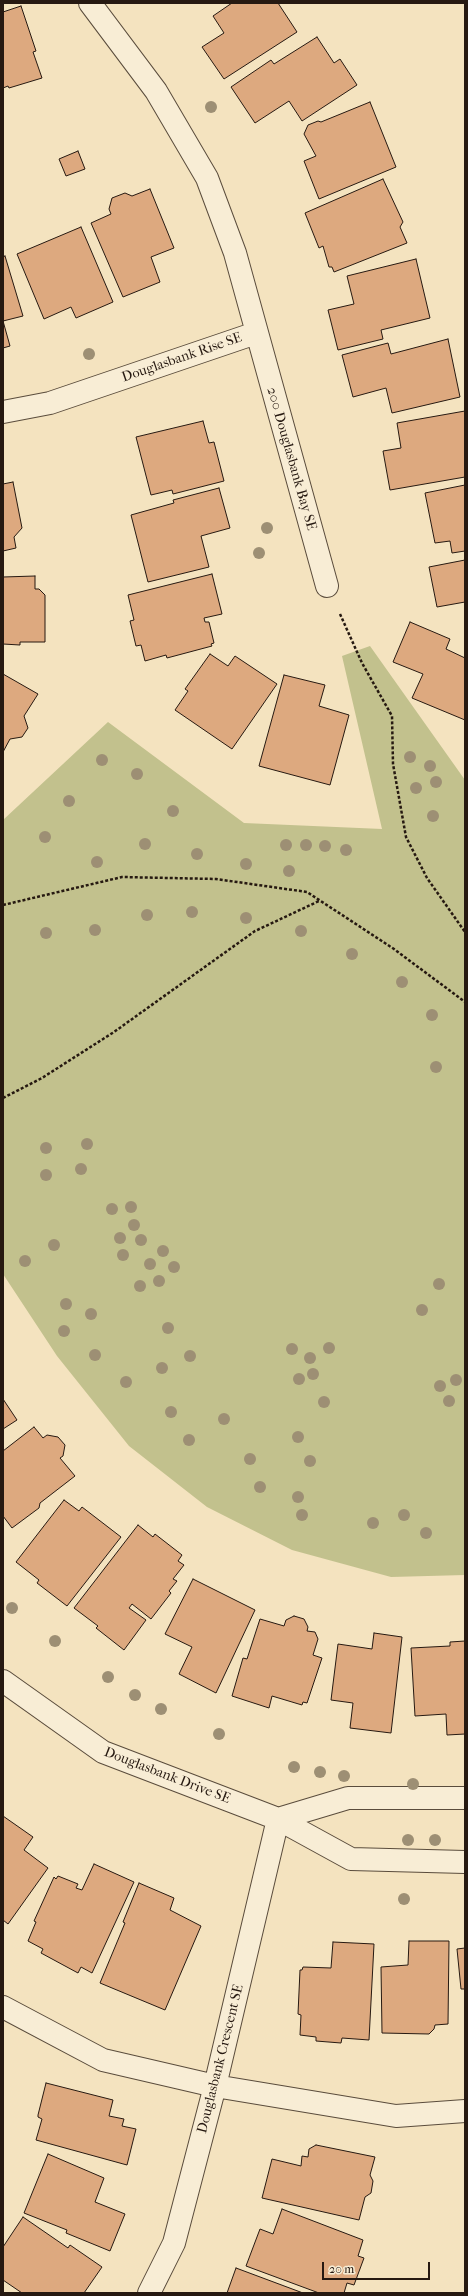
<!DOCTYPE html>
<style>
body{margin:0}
#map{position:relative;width:468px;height:2296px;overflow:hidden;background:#f4e3bf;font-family:"IM FELL French Canon",serif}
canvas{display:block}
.frame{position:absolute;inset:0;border:4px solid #261911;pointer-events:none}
.scale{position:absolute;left:322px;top:2262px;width:108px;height:18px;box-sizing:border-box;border:2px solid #261911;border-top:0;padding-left:5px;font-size:12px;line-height:14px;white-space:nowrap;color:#261911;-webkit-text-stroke:3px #f8edd5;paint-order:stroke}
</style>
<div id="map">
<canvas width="468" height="2296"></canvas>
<div class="frame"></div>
<div class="scale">20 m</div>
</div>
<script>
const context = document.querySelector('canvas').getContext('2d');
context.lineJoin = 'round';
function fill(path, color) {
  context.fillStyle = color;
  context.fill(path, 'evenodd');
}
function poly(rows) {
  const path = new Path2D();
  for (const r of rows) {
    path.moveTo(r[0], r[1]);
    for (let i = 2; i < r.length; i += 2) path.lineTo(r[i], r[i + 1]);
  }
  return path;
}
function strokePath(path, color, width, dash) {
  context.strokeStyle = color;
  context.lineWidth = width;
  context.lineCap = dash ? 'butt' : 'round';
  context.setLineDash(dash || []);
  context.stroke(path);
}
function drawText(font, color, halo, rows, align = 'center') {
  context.font = font + ' "IM FELL French Canon",serif';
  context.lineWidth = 3.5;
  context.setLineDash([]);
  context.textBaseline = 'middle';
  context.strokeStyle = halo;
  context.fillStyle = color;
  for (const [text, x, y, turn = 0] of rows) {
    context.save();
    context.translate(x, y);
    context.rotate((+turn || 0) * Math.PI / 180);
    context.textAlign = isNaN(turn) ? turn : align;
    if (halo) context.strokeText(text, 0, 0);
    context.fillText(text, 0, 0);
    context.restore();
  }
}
const green = poly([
 [370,646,465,780,465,1575,391,1577,292,1550,207,1507,129,1446,57,1356,3,1274,3,820,108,722,244,823,382,829,342,656]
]);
const building = poly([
 [232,3,278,3,297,32,224,79,202,47,224,33,213,16,232,3],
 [21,6,36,51,33,52,42,78,9,88,8,86,3,88,3,12,21,6],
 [317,37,334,63,340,59,357,85,302,121,289,101,255,123,231,87,271,60,274,64,317,37],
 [370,102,396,167,319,199,304,161,316,156,304,134,308,125,318,121,321,122,370,102],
 [78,151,85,169,66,176,59,159,78,151],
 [383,179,403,222,400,227,407,243,334,272,332,267,329,267,323,246,319,248,305,213,383,179],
 [150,189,174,248,151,257,160,282,123,297,91,223,111,214,109,209,112,198,125,193,132,196,150,189],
 [81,227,113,302,76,318,71,307,44,319,17,254,81,227],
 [5,256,23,316,3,321,10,346,3,348,3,257,5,256],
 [416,259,430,318,381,330,383,339,338,350,328,310,354,304,347,276,416,259],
 [448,339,460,397,392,413,386,388,353,397,342,355,388,343,391,354,448,339],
 [465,411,465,477,390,490,383,451,401,448,397,423,465,411],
 [203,421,209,443,214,442,224,481,173,494,172,490,151,495,136,437,203,421],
 [13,482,22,528,14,537,16,548,3,551,3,484,13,482],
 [465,485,465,551,452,553,450,541,435,543,425,493,465,485],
 [219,488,230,528,201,536,209,567,148,582,131,515,174,503,173,500,219,488],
 [465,560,465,602,437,607,429,567,465,560],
 [212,574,222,614,204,618,205,622,209,622,214,643,211,644,212,646,167,658,166,655,145,661,141,645,136,646,130,621,134,620,128,595,212,574],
 [35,576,35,589,39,589,45,595,45,642,20,642,20,645,3,644,3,577,35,576],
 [410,622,450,639,446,649,465,658,465,720,412,698,423,674,393,662,410,622],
 [210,654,228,666,235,656,277,684,232,749,175,710,188,691,185,689,210,654],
 [3,674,38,694,24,716,28,728,22,737,10,739,3,752,3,674],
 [284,675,325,685,319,706,349,715,330,785,259,766,284,675],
 [3,1399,17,1420,3,1429,3,1399],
 [34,1427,43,1438,47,1435,58,1437,65,1445,63,1456,60,1458,75,1476,40,1503,39,1508,12,1528,3,1516,3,1451,34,1427],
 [64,1500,79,1511,82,1507,121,1537,67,1606,37,1583,39,1580,16,1562,64,1500],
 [138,1525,153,1537,155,1534,182,1555,178,1561,184,1565,173,1579,177,1581,169,1591,171,1593,151,1619,132,1604,129,1608,146,1620,124,1650,96,1628,98,1626,74,1608,138,1525],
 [193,1579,255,1610,216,1693,179,1674,192,1647,165,1634,193,1579],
 [294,1616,304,1619,308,1627,307,1631,315,1632,318,1639,313,1655,322,1658,307,1703,303,1702,302,1705,272,1696,269,1708,232,1696,243,1658,247,1659,260,1619,284,1626,286,1620,294,1616],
 [374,1633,402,1637,391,1733,350,1728,353,1703,331,1700,338,1644,372,1649,374,1633],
 [465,1641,465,1734,447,1735,446,1714,415,1716,411,1648,450,1646,450,1642,465,1641],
 [3,1816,33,1837,24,1850,48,1868,8,1924,3,1920,3,1816],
 [94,1864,134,1882,92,1973,81,1967,78,1973,41,1953,43,1949,28,1941,36,1922,34,1921,54,1877,56,1879,58,1876,78,1884,76,1888,82,1890,94,1864],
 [139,1883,174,1898,170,1910,201,1926,165,2010,100,1983,125,1923,123,1922,139,1883],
 [409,1941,449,1941,448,2024,435,2025,434,2029,429,2034,382,2033,381,1967,408,1965,409,1941],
 [333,1942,374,1944,369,2040,342,2038,341,2043,316,2041,316,2037,300,2035,301,2015,298,2014,300,1970,302,1970,303,1967,331,1968,333,1942],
 [465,1948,465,1989,461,1989,457,1949,465,1948],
 [46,2083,113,2100,109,2116,124,2119,122,2126,136,2129,127,2165,36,2140,42,2119,38,2117,38,2115,46,2083],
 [316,2145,375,2157,370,2175,373,2181,371,2193,365,2197,359,2220,262,2198,272,2159,301,2166,302,2156,308,2157,309,2149,316,2145],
 [48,2154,104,2178,95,2202,125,2214,110,2251,66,2233,67,2230,24,2213,48,2154],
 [282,2209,363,2240,358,2256,364,2258,354,2285,347,2283,344,2293,319,2293,246,2266,260,2229,273,2234,282,2209],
 [23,2217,68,2248,70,2245,102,2267,84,2293,22,2293,3,2280,3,2247,23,2217],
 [236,2268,303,2293,227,2293,236,2268]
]);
const path = poly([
 [340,614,362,663,392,716,393,764,406,837,427,878,465,932],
 [3,905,122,877,216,879,307,892,394,949,465,1002],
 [3,1098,42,1078,114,1032,255,931,319,901]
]);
const minor = poly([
 [90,3,156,91,207,178,235,253,327,586],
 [3,412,50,403,256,333],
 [3,1681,103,1752,278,1819,351,1859,465,1862],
 [278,1819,348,1798,465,1798],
 [3,2007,103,2060,215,2086,396,2116,465,2111],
 [149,2293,174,2243,215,2086,278,1819]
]);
const trees = [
 [211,107],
 [89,354],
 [267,528],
 [259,553],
 [410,757],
 [102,760],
 [430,766],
 [137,774],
 [436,782],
 [416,788],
 [69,801],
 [173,811],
 [433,816],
 [45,837],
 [145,844],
 [286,845],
 [306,845],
 [325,846],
 [346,850],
 [197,854],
 [97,862],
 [246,864],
 [289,871],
 [192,912],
 [147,915],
 [246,918],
 [95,930],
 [301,931],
 [46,933],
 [352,954],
 [402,982],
 [432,1015],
 [436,1067],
 [87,1144],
 [46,1148],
 [81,1169],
 [46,1175],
 [131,1207],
 [112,1209],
 [134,1225],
 [120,1238],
 [141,1240],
 [54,1245],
 [163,1251],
 [123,1255],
 [25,1261],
 [150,1264],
 [174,1267],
 [159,1281],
 [439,1284],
 [140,1286],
 [66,1304],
 [422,1310],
 [91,1314],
 [168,1328],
 [64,1331],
 [329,1348],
 [292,1349],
 [95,1355],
 [190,1356],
 [310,1358],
 [162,1368],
 [313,1374],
 [299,1379],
 [456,1380],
 [126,1382],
 [440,1386],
 [449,1401],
 [324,1402],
 [171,1412],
 [224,1419],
 [298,1437],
 [189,1440],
 [250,1459],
 [310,1461],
 [260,1487],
 [298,1497],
 [302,1515],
 [404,1515],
 [373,1523],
 [426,1533],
 [12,1608],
 [55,1641],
 [108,1677],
 [135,1695],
 [161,1709],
 [219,1734],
 [294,1767],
 [320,1772],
 [344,1776],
 [413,1784],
 [408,1840],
 [435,1840],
 [404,1899]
];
const streetNames = [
 ["Douglasbank Rise SE",182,358,-19],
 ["200 Douglasbank Bay SE",291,459,74],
 ["Douglasbank Drive SE",167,1776,21],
 ["Douglasbank Crescent SE",221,2059,-76]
];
fill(green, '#c2c18d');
fill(building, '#dda97f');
strokePath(building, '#261911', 1);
strokePath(minor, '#5a4c3c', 24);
strokePath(path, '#261911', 2.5, [3, 2]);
strokePath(minor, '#f8edd5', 22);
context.fillStyle = '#9d8f74';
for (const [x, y] of trees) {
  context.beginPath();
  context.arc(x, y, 6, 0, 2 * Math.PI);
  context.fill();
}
drawText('14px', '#261911', '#f8edd5', streetNames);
</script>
